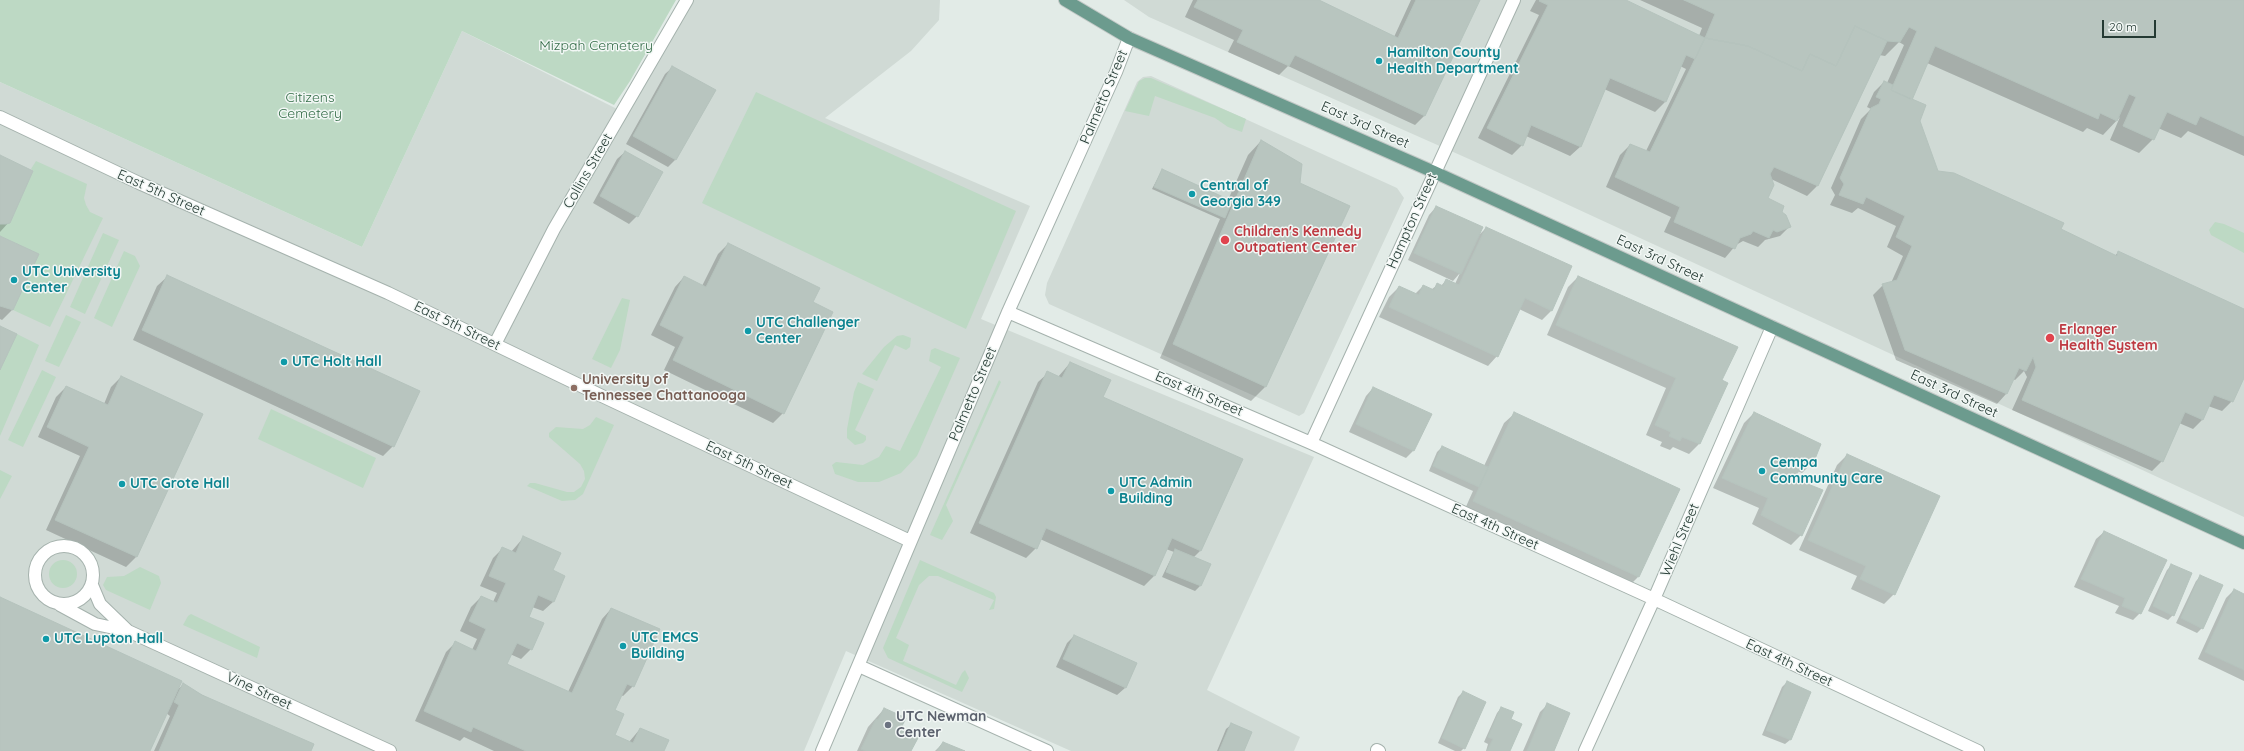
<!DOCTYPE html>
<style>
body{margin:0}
#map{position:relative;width:2244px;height:751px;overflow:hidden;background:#e2ebe7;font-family:Quicksand,sans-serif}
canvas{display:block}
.scale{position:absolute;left:2102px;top:20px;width:54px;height:18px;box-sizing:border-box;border:2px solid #243a33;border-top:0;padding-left:5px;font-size:12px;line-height:14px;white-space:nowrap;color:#243a33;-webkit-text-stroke:3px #f2f7f5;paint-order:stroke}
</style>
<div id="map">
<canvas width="2244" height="751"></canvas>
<div class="scale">20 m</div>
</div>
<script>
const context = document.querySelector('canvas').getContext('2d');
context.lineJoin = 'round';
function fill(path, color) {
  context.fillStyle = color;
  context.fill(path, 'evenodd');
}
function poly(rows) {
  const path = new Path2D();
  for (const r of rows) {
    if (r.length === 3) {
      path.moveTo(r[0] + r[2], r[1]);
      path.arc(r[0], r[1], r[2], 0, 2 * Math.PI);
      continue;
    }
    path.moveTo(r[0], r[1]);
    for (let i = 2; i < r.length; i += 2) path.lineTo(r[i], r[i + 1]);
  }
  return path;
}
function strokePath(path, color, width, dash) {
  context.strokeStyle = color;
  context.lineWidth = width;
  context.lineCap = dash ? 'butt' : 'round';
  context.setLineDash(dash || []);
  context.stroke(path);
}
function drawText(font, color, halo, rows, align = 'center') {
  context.font = font + ' Quicksand,sans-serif';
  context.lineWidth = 3;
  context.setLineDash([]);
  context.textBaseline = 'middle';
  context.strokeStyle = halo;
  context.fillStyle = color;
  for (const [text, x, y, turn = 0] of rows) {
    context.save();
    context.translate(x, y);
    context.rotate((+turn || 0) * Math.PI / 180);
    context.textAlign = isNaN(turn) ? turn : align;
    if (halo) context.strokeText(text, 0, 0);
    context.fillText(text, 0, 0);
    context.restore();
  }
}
const built = poly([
 [687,0,940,0,939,20,911,51,825,118,1030,206,981,319,1314,457,1207,690,1300,737,1294,751,1071,751,846,651,804,751,0,751,0,82,362,247,462,31,623,112],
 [1124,0,2244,0,2244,517,1469,159,1149,17],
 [1151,76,1397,188,1404,198,1304,413,1299,416,1049,304,1045,295,1047,283,1137,82,1143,77]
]);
const green = poly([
 [0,0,676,0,630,81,614,105,462,31,362,247,0,82],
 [1145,78,1151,78,1246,119,1242,132,1228,127,1215,118,1155,96,1149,116,1125,111,1139,81],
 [756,92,1016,211,966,329,702,203],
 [36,161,87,184,84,198,86,205,90,212,103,218,50,327,13,310,39,254,0,236,0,224,10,223,33,171,31,169],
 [2215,222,2224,224,2244,233,2244,253,2211,235,2209,230],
 [103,233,119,240,85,314,70,307],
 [124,251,135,256,140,266,112,327,94,318],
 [622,298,630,300,620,350,611,368,592,359],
 [66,315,81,322,59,367,45,361],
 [17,334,39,345,0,436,0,370],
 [903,335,911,338,910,347,906,350,895,345,877,381,862,374,884,347,897,336],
 [935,348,960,358,917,456,901,473,879,482,858,482,835,474,832,465,836,462,863,465,879,457,886,446,900,451,941,367,929,361,931,350],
 [42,370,56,377,23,447,8,440],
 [999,380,1001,382,946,505,953,521,942,540,930,535],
 [858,382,874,389,855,430,866,436,866,440,863,443,855,445,847,438,847,429,854,392],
 [271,409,376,458,363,488,258,439],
 [596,417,614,425,583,494,575,500,562,501,527,486,530,483,535,483,567,492,574,492,581,487,585,479,584,471,580,464,549,437,549,433,556,427,583,429,590,425],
 [0,470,12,476,0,499],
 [63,574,14],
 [920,560,994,593,996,597,994,609,989,610,994,600,938,576,929,576,919,585,896,638,909,645,903,661,956,685,962,673,965,670,969,678,962,692,888,658,883,648],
 [140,567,159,576,161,583,150,610,106,590,103,585,107,577,124,576],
 [191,614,260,647,257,658,183,625,188,616]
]);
const shadow = poly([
 [1193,0,1318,0,1394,37,1411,0,1479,0,1425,115,1415,125,1288,66,1279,75,1228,52,1234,40,1185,17],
 [1536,0,1624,0,1699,36,1702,28,1640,0,2244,0,2244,156,2188,131,2181,138,2158,128,2153,139,2139,153,2110,140,2120,117,2103,135,2087,128,2083,132,1927,63,1910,100,1937,172,2115,256,2118,252,2244,311,2244,376,2232,401,2222,411,2208,406,2202,420,2193,429,2179,423,2162,461,2152,471,2012,410,2027,377,2024,371,2015,380,2013,379,2006,394,1997,404,1896,360,1873,295,1883,285,1891,283,1903,256,1887,247,1896,226,1858,208,1852,213,1830,205,1835,195,1831,188,1861,119,1871,109,1867,107,1874,92,1884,82,1887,83,1904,45,1899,42,1885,56,1879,55,1817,186,1807,196,1771,179,1767,198,1790,226,1780,236,1765,240,1758,247,1743,241,1736,245,1725,258,1664,232,1671,217,1606,187,1620,155,1630,145,1646,151,1686,69,1680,66,1665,102,1655,112,1604,89,1580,147,1570,156,1526,136,1522,145,1512,155,1478,138,1539,15,1530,11],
 [673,67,676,159,668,167,626,144,665,74],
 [1261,141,1299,184,1349,207,1265,387,1251,401,1160,358,1220,219,1152,189,1162,170,1228,200,1248,155],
 [625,152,637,216,629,224,593,203,617,159],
 [0,156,9,222,0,232],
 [1436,207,1477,237,1486,228,1552,310,1542,320,1519,309,1497,356,1488,366,1379,317,1389,297,1399,287,1415,294,1423,286,1431,290,1437,285,1441,286,1446,280,1455,284,1460,273,1453,281,1408,260,1429,215],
 [0,237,38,254,12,310,2,320,0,319],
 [728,244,812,303,783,413,773,423,664,370,675,347,651,335,675,287,684,277,702,286,718,254],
 [167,277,393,446,383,456,133,340,157,286],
 [1578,277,1726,383,1699,444,1689,454,1673,447,1670,450,1660,446,1662,442,1646,435,1666,388,1547,335,1568,287],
 [1070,363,1102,397,1201,550,1193,558,1209,565,1200,586,1195,591,1162,577,1174,552,1166,549,1154,576,1144,586,1040,539,1036,548,1026,558,970,533,1038,382,1048,373,1058,377],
 [121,377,202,414,136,557,126,567,46,530,80,456,38,437,56,397,66,387,104,404,111,387],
 [1373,388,1414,450,1406,458,1349,432,1366,396],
 [1754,413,1812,463,1802,473,1797,471,1793,480,1801,535,1791,545,1752,524,1759,508,1713,488,1744,423],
 [1514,414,1679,490,1638,577,1628,587,1464,511,1473,491,1429,471,1437,452,1442,447,1484,466,1504,423],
 [1847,455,1894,594,1884,604,1851,589,1857,576,1799,550,1837,465],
 [2104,532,2140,613,2133,620,2115,613,2119,606,2074,587,2096,539],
 [524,537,552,571,564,576,553,602,543,611,532,607,527,617,531,649,521,659,510,654,506,664,568,692,602,619,611,609,633,686,623,696,621,695,614,710,613,735,629,742,640,729,663,751,494,751,464,737,460,741,415,721,446,652,455,643,472,650,477,639,460,631,471,607,481,597,493,602,497,593,480,586,493,558,503,548,511,552],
 [2172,565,2173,615,2168,620,2148,611,2167,570],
 [2201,576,2202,628,2197,633,2176,623,2196,581],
 [2234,590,2244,595,2244,681,2198,659,2226,598],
 [0,598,177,690,183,685,310,751,154,751,170,716,166,713,149,751,0,751],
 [1074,636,1136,664,1125,688,1117,695,1056,667,1067,643],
 [1787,682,1810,692,1790,740,1785,744,1762,735,1782,687],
 [1463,692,1464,748,1461,751,1455,751,1438,743,1458,697],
 [1547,705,1553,751,1523,751,1540,712],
 [1501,708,1509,719,1509,751,1486,751,1488,744,1484,742,1497,713],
 [884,709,910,751,857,751,868,727],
 [1231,725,1243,751,1217,751,1226,729],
 [943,743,962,751,935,751]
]);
const building = poly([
 [1198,0,1319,0,1398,38,1416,0,1480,0,1425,116,1295,55,1289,66,1237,42,1243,30,1194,7,1198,0],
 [1540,0,1626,0,1705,38,1695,59,1686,55,1666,102,1610,78,1581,147,1531,125,1523,146,1487,128,1548,5,1539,1,1540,0],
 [1684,0,2244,0,2244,136,2200,116,2196,125,2167,112,2154,140,2123,126,2136,97,2129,94,2117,121,2100,113,2098,119,1935,46,1912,100,1891,90,1917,31,1909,27,1900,42,1887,41,1855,26,1836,66,1810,54,1802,71,1748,46,1705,38,1715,14,1684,0],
 [1855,26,1887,41,1818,186,1774,167,1770,174,1774,185,1768,198,1784,206,1782,212,1786,215,1791,227,1777,232,1773,230,1769,238,1753,231,1751,234,1740,238,1735,249,1674,222,1680,207,1615,177,1630,144,1650,152,1705,38,1748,46,1802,71,1810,54,1836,66,1855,26],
 [672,66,716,90,676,160,633,136,672,66],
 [1884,81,1893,85,1891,90,1926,105,1920,121,1938,171,1954,173,2064,223,2061,229,2117,256,2118,251,2244,309,2244,378,2233,402,2214,395,2203,420,2185,412,2163,462,2022,400,2036,367,2033,357,2026,371,2019,368,2007,394,1905,350,1882,284,1897,280,1912,246,1896,237,1905,216,1866,197,1863,204,1839,195,1844,184,1840,178,1871,108,1879,104,1881,99,1876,97,1884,81],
 [1261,140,1302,164,1300,183,1350,206,1266,387,1173,344,1261,140],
 [625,151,663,172,638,217,600,196,625,151],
 [0,155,33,171,10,223,6,224,0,224,0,155],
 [1162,169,1232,201,1225,218,1154,187,1162,169],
 [1436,206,1483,227,1461,274,1414,253,1436,206],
 [1486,227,1572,266,1552,311,1525,298,1498,357,1389,307,1399,286,1419,295,1423,285,1434,290,1437,283,1443,286,1446,279,1459,285,1486,227],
 [0,236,39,254,13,310,0,306,0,236],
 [728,243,820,288,813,302,833,312,784,414,673,360,684,337,660,325,684,276,706,287,728,243],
 [167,275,420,391,394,447,142,330,167,275],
 [1578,276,1738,347,1722,380,1728,383,1700,444,1682,437,1680,441,1669,436,1671,432,1655,425,1676,378,1556,325,1578,276],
 [0,326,17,334,0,370,0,326],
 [1070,362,1111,380,1103,397,1243,459,1201,551,1172,538,1155,576,1046,528,1037,549,979,523,1047,371,1062,378,1070,362],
 [121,376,203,414,137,557,55,520,89,447,47,427,66,386,108,405,121,376],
 [1373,387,1432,414,1414,451,1356,424,1373,387],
 [1514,412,1680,489,1639,577,1473,501,1514,412],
 [1754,412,1821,444,1813,464,1803,460,1795,479,1823,490,1802,536,1761,515,1768,498,1722,478,1754,412],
 [1442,446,1488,467,1479,487,1433,466,1442,446],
 [1847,454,1940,496,1895,595,1860,579,1866,566,1808,540,1847,454],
 [2104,531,2167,560,2141,614,2122,606,2125,598,2081,579,2104,531],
 [523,536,561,553,553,570,565,576,554,602,538,595,529,617,544,623,532,650,517,643,507,664,572,693,611,608,660,629,634,687,627,684,615,710,624,714,615,735,633,743,640,728,669,740,664,751,526,751,473,727,471,732,424,711,455,641,476,651,486,629,469,621,481,596,497,603,506,583,489,576,502,547,516,553,523,536],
 [1175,549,1211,564,1201,586,1166,572,1175,549],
 [2171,564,2192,573,2174,616,2153,606,2171,564],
 [2200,575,2223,585,2203,629,2181,618,2200,575],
 [2234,589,2244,594,2244,670,2205,652,2234,589],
 [0,597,182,681,150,751,0,751,0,597],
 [1074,635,1137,663,1126,688,1063,659,1074,635],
 [1787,681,1811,692,1791,740,1766,730,1787,681],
 [183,683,202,695,314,744,311,751,159,751,179,705,174,702,183,683],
 [1463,691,1486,702,1465,749,1442,738,1463,691],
 [1547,703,1570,713,1554,751,1527,751,1547,703],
 [1501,707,1514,712,1511,719,1522,724,1510,751,1487,751,1493,739,1488,737,1501,707],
 [884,708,906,718,900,730,918,738,911,751,866,751,861,749,876,719,878,720,884,708],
 [1231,723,1252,732,1244,751,1219,751,1231,723],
 [943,742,965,751,937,751,943,742]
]);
const minor = poly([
 [0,117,139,183,388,293,602,396,910,541],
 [1008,312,1311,443,1654,599,1978,751],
 [495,344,554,229,687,0],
 [1311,443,1514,0],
 [64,575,29],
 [92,585,100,604,128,631,390,751],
 [60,605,95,624,128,631],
 [859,666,1047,751],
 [1377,750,1379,751],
 [822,751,1008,312,1116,72,1129,38],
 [1585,751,1654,599,1772,327]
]);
const major = poly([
 [1065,0,1129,38,1434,172,2244,543]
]);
const markers = [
 [1379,61,4,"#0f9aa8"],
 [1192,194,4,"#0f9aa8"],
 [1225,240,5,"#e0444e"],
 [14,280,4,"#0f9aa8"],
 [748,331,4,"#0f9aa8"],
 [2050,338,5,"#e0444e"],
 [284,362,4,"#0f9aa8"],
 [574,388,4,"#8d6e63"],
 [1762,471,4,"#0f9aa8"],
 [122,484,4,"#0f9aa8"],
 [1111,491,4,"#0f9aa8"],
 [46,639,4,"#0f9aa8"],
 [623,646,4,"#0f9aa8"],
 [888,725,4,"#6b7280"]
];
const parkNames = [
 ["Mizpah Cemetery",596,46],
 ["Citizens",310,98],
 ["Cemetery",310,114]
];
const cultureNames = [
 ["Hamilton County",1387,53],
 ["Health Department",1387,69],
 ["Central of",1200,186],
 ["Georgia 349",1200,202],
 ["UTC University",22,272],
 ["Center",22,288],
 ["UTC Challenger",756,323],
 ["Center",756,339],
 ["UTC Holt Hall",292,362],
 ["Cempa",1770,463],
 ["Community Care",1770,479],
 ["UTC Admin",1119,483],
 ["Building",1119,499],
 ["UTC Grote Hall",130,484],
 ["UTC EMCS",631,638],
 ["Building",631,654],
 ["UTC Lupton Hall",54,639]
];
const streetNames = [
 ["Palmetto Street",1104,97,-67],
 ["East 3rd Street",1365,125,24],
 ["Collins Street",588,171,-60],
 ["East 5th Street",161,193,24],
 ["Hampton Street",1412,221,-66],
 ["East 3rd Street",1660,259,25],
 ["East 5th Street",457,326,26],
 ["Palmetto Street",973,394,-67],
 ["East 4th Street",1199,394,23],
 ["East 3rd Street",1954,394,25],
 ["East 5th Street",749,465,25],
 ["East 4th Street",1495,527,24],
 ["Wiehl Street",1680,540,-67],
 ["East 4th Street",1789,663,25],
 ["Vine Street",259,691,25]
];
const healthNames = [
 ["Children's Kennedy",1234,232],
 ["Outpatient Center",1234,248],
 ["Erlanger",2059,330],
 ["Health System",2059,346]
];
const educationNames = [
 ["University of",582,380],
 ["Tennessee Chattanooga",582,396]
];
const worshipNames = [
 ["UTC Newman",896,717],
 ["Center",896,733]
];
fill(built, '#d0dad5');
fill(green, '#bdd9c4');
fill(shadow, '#0003');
fill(building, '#b8c5bf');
strokePath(building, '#b5c3bd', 1);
strokePath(minor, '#a5b2ad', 14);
strokePath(major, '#c2c8c6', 14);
strokePath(minor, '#fff', 12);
strokePath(major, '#6c9b8e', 12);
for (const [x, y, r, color] of markers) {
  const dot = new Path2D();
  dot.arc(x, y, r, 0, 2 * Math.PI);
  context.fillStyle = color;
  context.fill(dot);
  strokePath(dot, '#f2f7f5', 1.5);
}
drawText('14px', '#336c47', '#f2f7f5', parkNames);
drawText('bold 14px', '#0d838f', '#f2f7f5', cultureNames, 'left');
drawText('14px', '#243a33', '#f2f7f5', streetNames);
drawText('bold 14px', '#be3a42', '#f2f7f5', healthNames, 'left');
drawText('bold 14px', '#785e54', '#f2f7f5', educationNames, 'left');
drawText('bold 14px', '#5b616d', '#f2f7f5', worshipNames, 'left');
</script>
